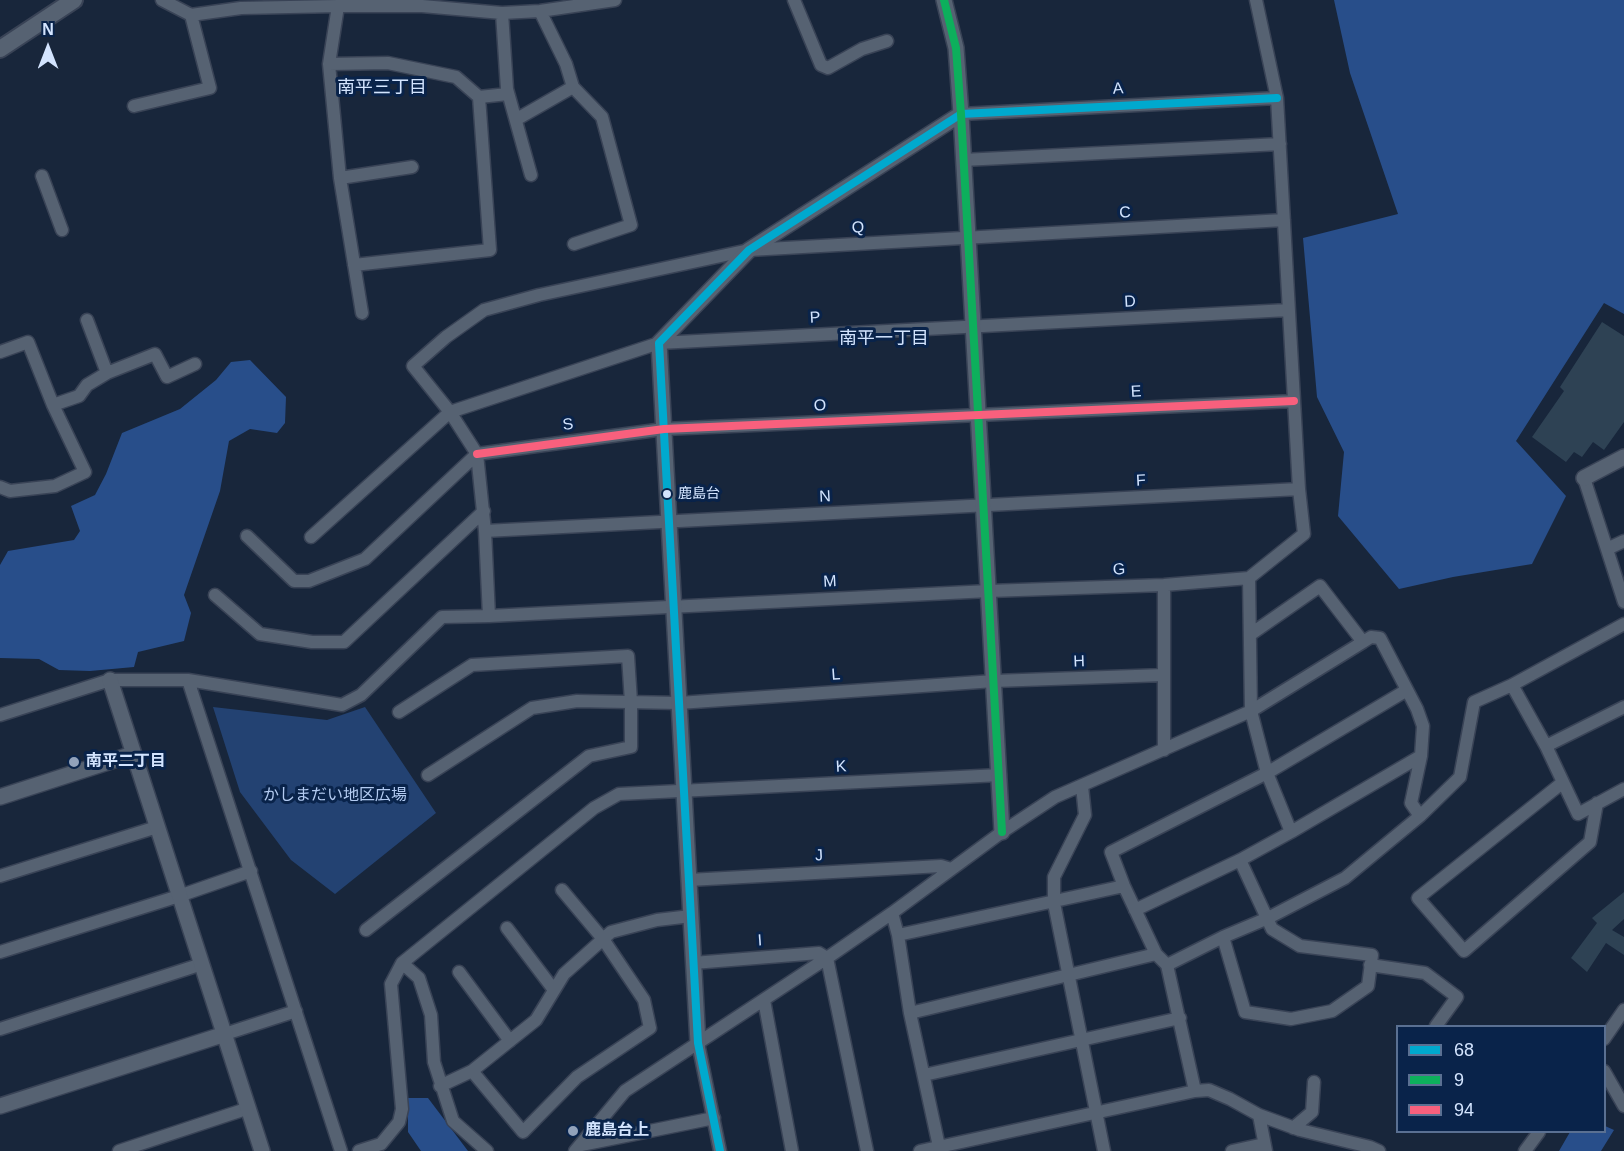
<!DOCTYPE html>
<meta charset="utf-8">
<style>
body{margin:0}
#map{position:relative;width:1624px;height:1151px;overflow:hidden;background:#18263b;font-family:Arial,sans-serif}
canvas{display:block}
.legend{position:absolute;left:1396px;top:1025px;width:210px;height:108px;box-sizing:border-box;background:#09234a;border:2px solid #5a7092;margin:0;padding:8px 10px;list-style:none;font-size:18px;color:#d3e4fe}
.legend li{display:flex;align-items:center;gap:12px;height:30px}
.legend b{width:30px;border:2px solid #5a7092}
.north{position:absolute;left:18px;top:18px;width:60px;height:60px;-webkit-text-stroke:4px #09234a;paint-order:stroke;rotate:0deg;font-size:16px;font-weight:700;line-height:24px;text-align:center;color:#d3e4fe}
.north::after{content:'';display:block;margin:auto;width:21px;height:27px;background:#d3e4fe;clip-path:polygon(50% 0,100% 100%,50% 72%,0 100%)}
</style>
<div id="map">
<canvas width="1624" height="1151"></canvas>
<ul class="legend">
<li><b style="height:8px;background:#00a9ce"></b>68</li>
<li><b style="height:8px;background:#0daf5c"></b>9</li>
<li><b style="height:8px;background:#f8607d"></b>94</li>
</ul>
<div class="north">N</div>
</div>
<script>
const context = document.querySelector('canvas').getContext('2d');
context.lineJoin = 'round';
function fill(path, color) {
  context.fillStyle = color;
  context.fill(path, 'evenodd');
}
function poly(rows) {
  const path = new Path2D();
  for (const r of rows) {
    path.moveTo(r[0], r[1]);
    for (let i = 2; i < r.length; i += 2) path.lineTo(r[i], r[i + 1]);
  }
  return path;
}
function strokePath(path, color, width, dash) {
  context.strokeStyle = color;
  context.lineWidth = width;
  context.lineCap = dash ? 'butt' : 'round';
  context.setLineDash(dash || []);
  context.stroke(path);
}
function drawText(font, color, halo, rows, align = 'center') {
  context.font = font + ' Arial,"Noto Sans JP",sans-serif';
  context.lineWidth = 6;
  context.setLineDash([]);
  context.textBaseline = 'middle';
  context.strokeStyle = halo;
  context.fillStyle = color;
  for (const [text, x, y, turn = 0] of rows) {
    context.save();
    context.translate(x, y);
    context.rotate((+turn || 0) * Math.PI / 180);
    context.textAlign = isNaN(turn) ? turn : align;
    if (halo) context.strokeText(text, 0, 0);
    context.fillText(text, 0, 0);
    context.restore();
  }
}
const green = poly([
 [213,707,327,720,365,707,436,813,335,894,291,860,240,792]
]);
const forest = poly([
 [1334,0,1624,0,1624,314,1604,303,1516,441,1566,496,1532,564,1453,577,1399,589,1338,516,1344,452,1317,397,1303,238,1398,214,1350,73],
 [250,360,286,397,285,423,277,433,250,429,229,441,220,491,184,595,191,613,184,641,138,652,134,667,90,671,59,670,39,659,0,658,0,565,8,551,74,540,80,531,71,506,95,495,106,474,122,433,180,409,216,380,231,362],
 [408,1098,428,1098,468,1151,421,1151,408,1132],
 [1605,1126,1614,1130,1601,1151,1559,1151,1570,1132,1604,1132]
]);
const building = poly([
 [1602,322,1624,336,1624,422,1604,450,1593,442,1582,457,1574,452,1566,462,1532,437,1564,391,1560,387],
 [1624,892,1624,919,1612,930,1624,937,1624,955,1606,943,1587,972,1571,958,1597,923,1592,918]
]);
const minor = poly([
 [794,0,821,65,828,68,862,49,887,41],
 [338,6,422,6,502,13,540,11,615,0],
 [540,11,566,64,573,87,602,117,631,225,574,244],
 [502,13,507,89,531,175],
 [191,15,241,8,338,6,329,64,340,178,362,313],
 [329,64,388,63,456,77,479,97,490,250,354,265],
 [479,97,508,94],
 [134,106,210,88,191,15,162,0],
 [961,114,1277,98],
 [517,119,573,87],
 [963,160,1280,144],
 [42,176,62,230],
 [340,178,412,167],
 [87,320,107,373],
 [0,352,28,342,53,405,85,472,55,486,10,491,0,487],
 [53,405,79,396,87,385,107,373,155,354,167,377,195,364],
 [477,454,664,429,1294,401],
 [1584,478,1624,602],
 [485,531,1299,489],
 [247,536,294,581,309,581,365,559,477,454],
 [311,537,450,412,659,343,1288,310],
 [1607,549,1624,541],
 [1249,578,1304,534,1299,489,1277,98,1256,0],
 [1249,578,1251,711,1267,773,1291,832],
 [1164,585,1164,750],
 [215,595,260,634,312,642,344,642,484,511],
 [489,616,485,531,477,454,450,412,413,366,446,337,484,310,539,295,749,250,1284,220],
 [1251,634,1320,586,1363,642,1371,637,1380,638,1417,709,1423,726,1421,756,1411,803,1420,816,1460,777,1474,702,1512,685,1624,624],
 [188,680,341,1151],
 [1512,685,1546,746,1578,814,1624,789],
 [0,715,110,680,188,680,342,705,361,695,442,617,489,616,989,591,1164,585,1249,578],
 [1546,746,1624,707],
 [428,775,532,708,577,701,679,703,994,681,1164,675],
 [1562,783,1418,898,1464,951,1590,842,1597,803],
 [1082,786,1085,815,1054,877,1054,903,1104,1151],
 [0,876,157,827],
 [689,880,941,866,951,869],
 [1135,910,1240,860,1291,832,1421,756],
 [892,913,898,935,910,1013,940,1151],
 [507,928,554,990],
 [366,930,589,756,631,747,631,702,628,656,472,665,399,712],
 [898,935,1124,886],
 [1223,937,1245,1012,1291,1019,1332,1011,1368,986,1372,955,1300,946,1272,929,1240,860],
 [0,952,179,896,251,871],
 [402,963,594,808,619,794,1000,775],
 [693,963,819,953,827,958,867,1151],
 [1167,965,1223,937,1268,918,1345,878,1420,816],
 [1370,965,1425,973,1457,997,1436,1026],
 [459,972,510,1041],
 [764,1000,792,1151],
 [910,1013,1156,954],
 [0,1029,202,964],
 [225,1034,296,1011],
 [1604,1039,1624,1010],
 [698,1043,720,1151],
 [472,1071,523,1132,577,1077,650,1028,644,1000,603,939,562,890],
 [1604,1071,1624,1106],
 [924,1075,1180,1018],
 [440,1086,472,1071,536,1020,564,974,611,932,657,920,691,916],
 [1195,1091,1167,965,1156,954,1124,886,1111,852,1267,773,1407,690],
 [1259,1115,1300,1130,1370,1147,1379,1151],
 [1293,1128,1312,1112,1314,1082],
 [581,1145,714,1118],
 [119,1151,249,1108],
 [359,1151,381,1144,399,1122,402,1109,391,984,402,963,419,978,431,1015,434,1062,453,1121,487,1151],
 [575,1151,625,1091,827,958,892,913,1002,832,1055,797,1251,711,1363,642],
 [920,1151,1195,1091,1209,1090,1230,1099,1259,1115,1266,1151],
 [1232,1151,1264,1144],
 [1525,1151,1539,1132]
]);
const tertiary = poly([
 [944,0,956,48,961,114,1002,832],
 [1584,478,1624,457],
 [110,680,262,1151],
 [0,797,133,754],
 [698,1043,659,343,749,250,961,114],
 [0,1106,225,1034]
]);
const secondary = poly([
 [0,49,74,0]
]);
const bus1 = poly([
 [720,1151,698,1043,659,343,749,250,961,114,1277,98]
]);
const bus2 = poly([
 [944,0,956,48,961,114,1002,832]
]);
const bus3 = poly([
 [477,454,664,429,1294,401]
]);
const markers = [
 [667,494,5,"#d3e4fe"],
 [74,762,6,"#92a2ba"],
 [573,1131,6,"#92a2ba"]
];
const busNames = [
 ["鹿島台",678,494]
];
const streetNames = [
 ["A",1118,89,-3],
 ["C",1125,213,-3],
 ["Q",858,228,-3],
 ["D",1130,302,-3],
 ["P",815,318,-3],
 ["E",1136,392,-3],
 ["O",820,406,-3],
 ["S",568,425,-7],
 ["F",1141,481,-3],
 ["N",825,497,-3],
 ["G",1119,570,-2],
 ["M",830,582,-3],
 ["H",1079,662,-2],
 ["L",836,675,-4],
 ["K",841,767,-3],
 ["J",819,856,-3],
 ["I",760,941,-4]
];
const poiNames = [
 ["南平二丁目",86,762],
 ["鹿島台上",585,1131]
];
const parkNames = [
 ["かしまだい地区広場",335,796]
];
const neighbourhoodNames = [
 ["南平三丁目",382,88],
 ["南平一丁目",884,339]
];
fill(green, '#234272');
fill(forest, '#284e8a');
fill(building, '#2e4254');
strokePath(minor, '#394356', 15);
strokePath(tertiary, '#394356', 18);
strokePath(secondary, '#394356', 20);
strokePath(minor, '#566272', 12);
strokePath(tertiary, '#566272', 15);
strokePath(secondary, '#566272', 16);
strokePath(bus1, '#00a9ce', 8);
strokePath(bus2, '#0daf5c', 8);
strokePath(bus3, '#f8607d', 8);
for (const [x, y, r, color] of markers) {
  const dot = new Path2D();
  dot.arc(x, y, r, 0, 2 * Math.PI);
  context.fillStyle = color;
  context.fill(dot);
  strokePath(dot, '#09234a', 2);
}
drawText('14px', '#d3e4fe', '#09234a', busNames, 'left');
drawText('16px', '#d3e4fe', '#09234a', streetNames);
drawText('bold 16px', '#d3e4fe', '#09234a', poiNames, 'left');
drawText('16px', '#b3cbf1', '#09234a', parkNames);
drawText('18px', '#d3e4fe', '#09234a', neighbourhoodNames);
</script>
